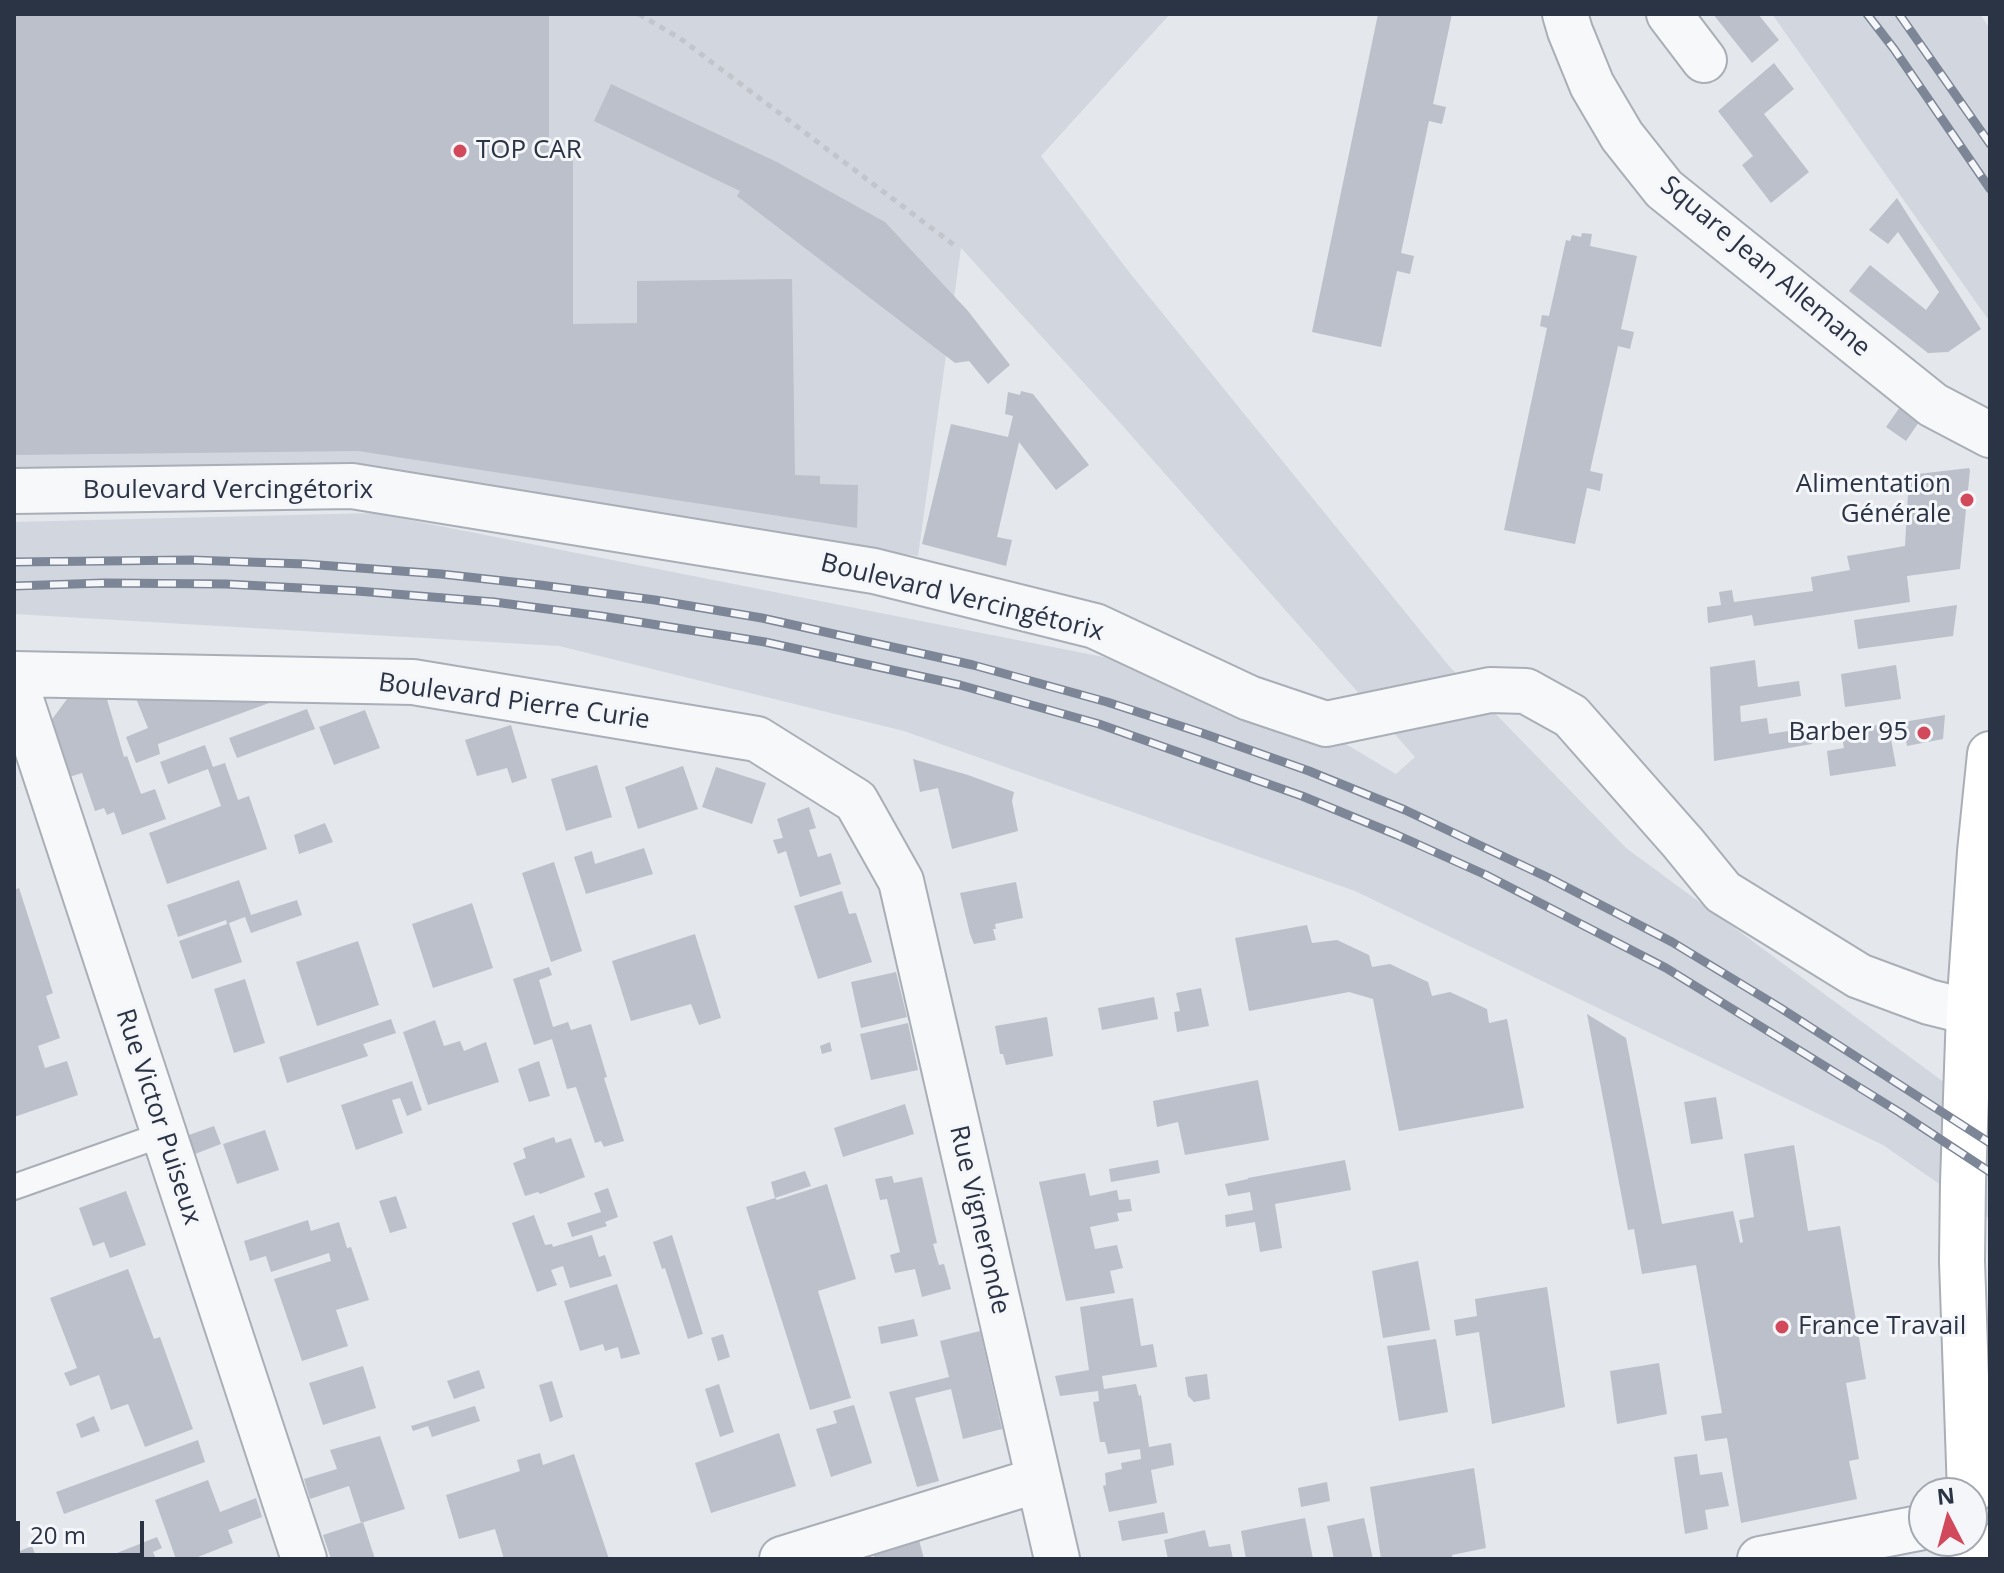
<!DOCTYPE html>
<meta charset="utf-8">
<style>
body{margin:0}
#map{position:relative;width:2004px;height:1573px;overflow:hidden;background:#e4e7ec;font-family:"Open Sans",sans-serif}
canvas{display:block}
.frame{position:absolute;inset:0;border:16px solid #2b3445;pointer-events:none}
.north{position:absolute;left:1908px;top:1477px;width:80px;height:80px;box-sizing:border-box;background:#f4f6f9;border:2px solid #a4a8b1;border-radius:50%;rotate:354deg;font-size:22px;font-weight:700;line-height:32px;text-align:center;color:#2b3445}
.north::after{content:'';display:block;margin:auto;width:28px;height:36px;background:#d1495b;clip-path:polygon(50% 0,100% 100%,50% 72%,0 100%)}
.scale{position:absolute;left:16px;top:1521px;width:128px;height:36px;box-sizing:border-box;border:4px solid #2b3445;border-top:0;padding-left:10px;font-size:24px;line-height:28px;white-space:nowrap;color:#2b3445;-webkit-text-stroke:6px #f4f6f9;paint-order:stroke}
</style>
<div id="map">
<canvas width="2004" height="1573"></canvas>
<div class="frame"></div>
<div class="north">N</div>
<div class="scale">20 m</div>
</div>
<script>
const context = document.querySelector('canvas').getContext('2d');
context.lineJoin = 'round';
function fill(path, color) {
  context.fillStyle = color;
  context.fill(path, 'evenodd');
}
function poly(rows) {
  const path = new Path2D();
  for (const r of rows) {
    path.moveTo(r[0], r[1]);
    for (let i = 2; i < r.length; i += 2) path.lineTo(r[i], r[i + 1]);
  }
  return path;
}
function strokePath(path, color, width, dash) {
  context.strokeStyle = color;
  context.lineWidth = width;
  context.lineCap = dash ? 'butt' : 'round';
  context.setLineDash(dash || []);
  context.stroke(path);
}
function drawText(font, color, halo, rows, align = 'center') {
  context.font = font + ' "Open Sans",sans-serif';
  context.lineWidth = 6;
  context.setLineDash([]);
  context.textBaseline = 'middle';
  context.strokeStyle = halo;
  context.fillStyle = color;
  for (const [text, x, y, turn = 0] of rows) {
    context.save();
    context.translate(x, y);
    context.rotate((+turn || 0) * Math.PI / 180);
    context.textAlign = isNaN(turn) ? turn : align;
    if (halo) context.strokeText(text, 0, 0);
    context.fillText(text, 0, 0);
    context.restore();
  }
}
const built = poly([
 [14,14,1170,14,1041,156,1129,272,1449,666,1626,848,1990,1116,1990,1219,1883,1145,1355,891,904,731,559,646,14,614,14,522,374,513,1149,666,1339,740,1396,774,1415,757,1114,416,961,248,918,556,367,474,14,474],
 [1772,14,1980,14,1990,29,1990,322]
]);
const building = poly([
 [14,14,549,14,549,154,573,154,573,324,637,323,637,281,792,279,795,475,820,476,820,484,858,485,857,528,358,451,14,455],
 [1378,14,1452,14,1433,104,1446,107,1442,124,1429,121,1401,253,1414,256,1410,274,1397,271,1381,347,1312,332],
 [1713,14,1758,14,1779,40,1752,63],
 [1774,63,1794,89,1764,114,1809,172,1771,203,1742,165,1753,156,1718,111],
 [611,84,777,162,885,222,968,311,1010,365,988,384,969,361,955,363,737,196,740,191,594,121],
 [1897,198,1981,329,1948,352,1928,353,1849,291,1870,265,1926,310,1939,292,1898,232,1888,244,1869,230],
 [1582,233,1592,234,1590,246,1637,256,1621,329,1634,332,1630,349,1618,346,1590,471,1603,474,1600,491,1587,488,1575,544,1504,530,1547,328,1540,326,1542,315,1549,316,1566,240,1570,241,1572,235,1581,237],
 [1021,391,1033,394,1089,465,1056,490,1019,442,997,537,1012,540,1006,566,922,544,951,424,1008,437,1013,416,1005,414,1008,392,1020,395],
 [1904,405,1921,419,1906,441,1886,427,1900,407],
 [1969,468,1970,470,1960,569,1907,576,1910,602,1754,626,1752,615,1708,623,1707,607,1721,605,1719,592,1732,590,1734,602,1813,591,1811,577,1850,570,1847,556,1905,546,1909,475],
 [1957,605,1953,636,1858,649,1854,620],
 [1755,660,1758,687,1799,681,1801,696,1740,706,1741,722,1767,718,1769,734,1809,728,1812,744,1714,761,1710,667],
 [1896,665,1901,699,1845,707,1841,674],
 [268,693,269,703,158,744,160,754,136,763,126,737,148,728,135,696],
 [70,695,106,696,124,757,127,756,141,794,155,789,166,819,122,835,114,812,107,815,104,808,95,811,82,773,69,777,50,722],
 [307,709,315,729,237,758,229,738],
 [365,710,380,748,334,765,319,727],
 [1945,715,1943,739,1907,746,1903,722],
 [1888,723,1896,766,1830,776,1827,751,1844,748,1841,732],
 [511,725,527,778,512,783,507,768,477,776,465,740],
 [205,745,213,767,225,763,238,800,249,796,267,849,167,884,149,833,221,806,208,769,168,784,160,762],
 [913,759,968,775,1014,792,1012,801,1018,831,952,849,938,788,920,792],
 [597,765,612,817,566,831,551,779],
 [683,766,698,809,638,829,625,787],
 [716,767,766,783,752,824,702,807],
 [809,807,816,828,809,830,818,857,831,853,841,884,800,897,786,851,778,854,773,840,783,838,777,819],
 [325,823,333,842,299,854,294,835],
 [644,848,653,874,586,894,574,857,592,851,595,864],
 [554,862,582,951,551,962,522,873],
 [239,880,251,915,297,900,302,915,251,933,245,917,229,923,242,962,192,979,179,941,227,924,226,920,178,937,167,905],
 [1016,882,1023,918,995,924,996,929,993,929,996,940,974,944,970,934,960,893],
 [19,888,53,993,46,996,60,1038,38,1046,45,1068,67,1061,78,1095,14,1117,14,890],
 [842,891,849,914,856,913,872,962,818,979,794,906],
 [472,903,493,968,433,988,412,924],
 [1307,925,1312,943,1337,940,1369,955,1372,967,1390,964,1428,982,1432,996,1450,992,1487,1009,1489,1023,1507,1019,1524,1108,1399,1131,1373,999,1349,992,1249,1011,1235,938],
 [695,934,721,1018,699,1025,691,1004,631,1021,612,961],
 [358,941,379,1005,317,1026,296,962],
 [549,967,552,975,539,980,553,1027,568,1022,571,1030,591,1024,607,1077,604,1078,624,1141,604,1147,601,1141,595,1143,576,1087,567,1089,552,1039,534,1045,513,979],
 [896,972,907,1017,861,1028,851,982],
 [245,979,265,1043,234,1053,214,989],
 [1201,988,1209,1026,1177,1032,1174,1012,1180,1011,1176,993],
 [1154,997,1158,1019,1102,1030,1098,1008],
 [1587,1014,1626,1038,1662,1224,1733,1211,1740,1243,1743,1242,1739,1220,1754,1217,1744,1154,1794,1145,1808,1231,1840,1226,1866,1379,1846,1383,1859,1459,1849,1461,1857,1499,1741,1523,1727,1438,1705,1441,1701,1416,1722,1413,1696,1265,1642,1274,1634,1229,1628,1230],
 [1047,1017,1053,1056,1006,1065,1003,1054,1000,1054,995,1026],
 [391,1019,396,1033,363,1044,368,1056,287,1083,279,1057],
 [435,1020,444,1046,460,1041,464,1051,486,1042,499,1082,428,1105,403,1032],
 [908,1023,918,1070,871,1080,860,1034],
 [830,1042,832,1051,822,1054,820,1046],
 [539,1061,550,1096,529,1102,518,1069],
 [1258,1080,1269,1140,1185,1155,1178,1122,1157,1127,1153,1101],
 [412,1081,422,1110,407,1116,400,1098,392,1100,403,1133,356,1150,341,1105],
 [1716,1097,1723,1139,1691,1144,1684,1102],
 [905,1104,914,1134,843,1157,834,1128],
 [214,1126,221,1144,195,1154,189,1135],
 [265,1130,279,1170,237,1184,223,1144],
 [554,1137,556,1143,571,1138,585,1177,540,1194,538,1192,525,1196,513,1163,526,1158,523,1148],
 [1158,1160,1160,1173,1111,1182,1109,1169],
 [1345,1160,1351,1190,1275,1204,1282,1248,1260,1252,1255,1222,1226,1227,1225,1215,1253,1210,1250,1192,1228,1196,1225,1184,1248,1179,1248,1178],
 [805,1171,811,1186,775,1198,771,1182],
 [1085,1173,1090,1196,1117,1190,1119,1200,1130,1199,1132,1211,1117,1213,1119,1221,1090,1227,1095,1249,1117,1245,1123,1268,1110,1271,1115,1293,1066,1301,1039,1182],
 [892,1176,894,1183,922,1177,937,1243,933,1244,939,1265,944,1264,951,1289,922,1297,915,1269,895,1273,890,1255,900,1252,887,1199,880,1200,875,1179],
 [827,1184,856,1279,818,1291,851,1398,810,1410,746,1207,775,1198,777,1200],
 [608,1188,618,1217,605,1222,607,1226,572,1237,567,1223,601,1212,594,1193],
 [126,1191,146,1245,110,1258,104,1242,93,1246,79,1208],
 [396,1196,407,1228,390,1233,379,1201],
 [534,1215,545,1245,552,1244,553,1247,592,1235,599,1257,605,1255,612,1276,570,1288,563,1266,551,1270,557,1285,537,1292,512,1223],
 [308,1220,311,1231,339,1222,347,1248,351,1247,369,1300,336,1310,348,1346,302,1361,274,1279,331,1261,329,1253,271,1272,266,1256,250,1261,244,1241],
 [672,1235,703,1334,688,1339,665,1268,662,1269,653,1242],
 [1418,1261,1430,1330,1383,1338,1372,1271],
 [128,1269,154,1339,160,1337,193,1429,145,1447,128,1404,111,1410,99,1375,70,1386,64,1373,77,1368,50,1298],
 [617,1284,640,1354,621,1359,618,1347,605,1351,603,1344,580,1351,564,1301],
 [1547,1287,1565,1407,1492,1424,1479,1332,1456,1336,1454,1320,1477,1316,1475,1299],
 [1133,1298,1141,1346,1153,1344,1157,1367,1102,1376,1104,1389,1136,1384,1139,1396,1141,1395,1149,1447,1171,1443,1174,1465,1151,1470,1157,1503,1109,1512,1103,1486,1106,1485,1105,1473,1122,1469,1121,1463,1141,1459,1140,1449,1108,1454,1105,1442,1100,1442,1093,1402,1099,1401,1098,1391,1060,1396,1055,1376,1089,1370,1080,1307],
 [914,1319,918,1336,881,1344,878,1327],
 [980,1331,1002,1429,963,1439,951,1389,915,1398,939,1481,917,1487,889,1392,949,1377,940,1341],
 [723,1334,730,1357,718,1361,711,1338],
 [1436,1339,1448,1412,1399,1421,1387,1346],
 [1659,1363,1667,1414,1617,1424,1610,1371],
 [363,1366,376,1408,323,1425,309,1383],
 [479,1370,485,1388,454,1399,447,1381],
 [1207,1374,1210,1399,1194,1402,1188,1396,1185,1377],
 [552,1381,563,1417,550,1422,539,1385],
 [719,1384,734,1432,720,1437,705,1389],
 [854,1405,872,1463,831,1477,816,1429,837,1423,833,1411],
 [475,1406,480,1421,432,1437,428,1426,413,1431,411,1426],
 [94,1416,100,1431,81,1438,76,1424],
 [779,1433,796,1486,711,1513,695,1463],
 [380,1436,405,1509,361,1523,349,1486,310,1499,304,1479,337,1469,330,1450],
 [198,1440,205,1462,64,1514,56,1492],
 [540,1453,543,1465,574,1454,609,1559,504,1559,495,1529,459,1539,446,1495,520,1471,517,1460],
 [1697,1454,1700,1475,1722,1472,1729,1506,1705,1510,1708,1529,1685,1534,1674,1457],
 [1474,1468,1486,1548,1452,1555,1453,1559,1381,1559,1370,1487],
 [208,1480,220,1512,256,1498,262,1517,228,1530,233,1543,193,1559,176,1559,155,1500],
 [1327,1482,1330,1501,1301,1507,1298,1488],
 [1164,1512,1168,1533,1122,1541,1118,1521],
 [1305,1518,1313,1559,1246,1559,1241,1531],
 [1364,1518,1373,1559,1334,1559,1327,1526],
 [363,1522,375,1559,331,1559,323,1535],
 [1205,1530,1209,1547,1230,1544,1233,1559,1168,1559,1164,1540],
 [157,1537,162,1548,153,1552,156,1559,102,1559],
 [919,1540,924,1559,875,1559,874,1555],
 [32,1546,37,1559,18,1559,15,1553]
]);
const path = poly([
 [639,14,681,39,958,248]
]);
const lane = poly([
 [14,1187,164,1134]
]);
const street = poly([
 [1565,14,1570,31,1592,85,1622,136,1664,189,1933,405,1990,435],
 [1669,14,1704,60],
 [14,491,352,486,874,571,1095,626,1249,698,1326,724,1490,690,1526,691,1571,716,1683,843,1723,892,1859,976,1929,1002,1969,1012],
 [14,674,413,682,757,739,856,801,901,881,1057,1559],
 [16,674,22,703,304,1559],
 [782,1559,1038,1480],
 [1760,1559,1924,1527]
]);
const secondary = poly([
 [1970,1493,1962,1261,1963,1182,1969,1012,1980,852,1990,754],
 [1972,1541,1972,1559]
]);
const rail = poly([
 [1867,14,1894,49,1990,189],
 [1899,14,1990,144],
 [14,562,191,560,305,564,441,574,540,585,655,600,762,618,973,665,1107,702,1202,733,1309,771,1405,810,1549,878,1672,942,1779,1007,1990,1143],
 [14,586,104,583,226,584,357,591,494,602,601,616,765,642,960,685,1099,724,1302,796,1397,835,1486,875,1666,968,1899,1112,1990,1172]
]);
const markers = [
 [460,151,8,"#d1495b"],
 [1967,500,8,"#d1495b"],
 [1924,733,8,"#d1495b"],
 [1782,1327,8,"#d1495b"]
];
const poiNames = [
 ["TOP CAR",476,151],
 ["Alimentation",1951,485,"right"],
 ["Générale",1951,515,"right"],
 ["Barber 95",1908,733,"right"],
 ["France Travail",1798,1327]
];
const streetNames = [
 ["Square Jean Allemane",1765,267,40],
 ["Boulevard Vercingétorix",228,491],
 ["Boulevard Vercingétorix",962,598,14],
 ["Boulevard Pierre Curie",514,702,8],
 ["Rue Victor Puiseux",158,1117,72],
 ["Rue Vigneronde",979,1220,77]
];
fill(built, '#d2d6de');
fill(building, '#bbc0ca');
strokePath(lane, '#a9aeb7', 28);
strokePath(street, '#a9aeb7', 48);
strokePath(secondary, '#a9aeb7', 48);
strokePath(path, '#c2c5cb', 5, [6, 6]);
strokePath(lane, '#f7f8fa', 24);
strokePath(street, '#f7f8fa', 44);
strokePath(secondary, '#fff', 44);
strokePath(rail, '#7d8696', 9);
strokePath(rail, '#f4f6f9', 6, [18]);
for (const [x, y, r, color] of markers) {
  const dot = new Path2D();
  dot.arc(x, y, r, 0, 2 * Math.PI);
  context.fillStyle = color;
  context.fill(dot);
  strokePath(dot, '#f4f6f9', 3);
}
drawText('26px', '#2b3445', '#f4f6f9', poiNames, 'left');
drawText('26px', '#2b3445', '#f4f6f9', streetNames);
</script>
